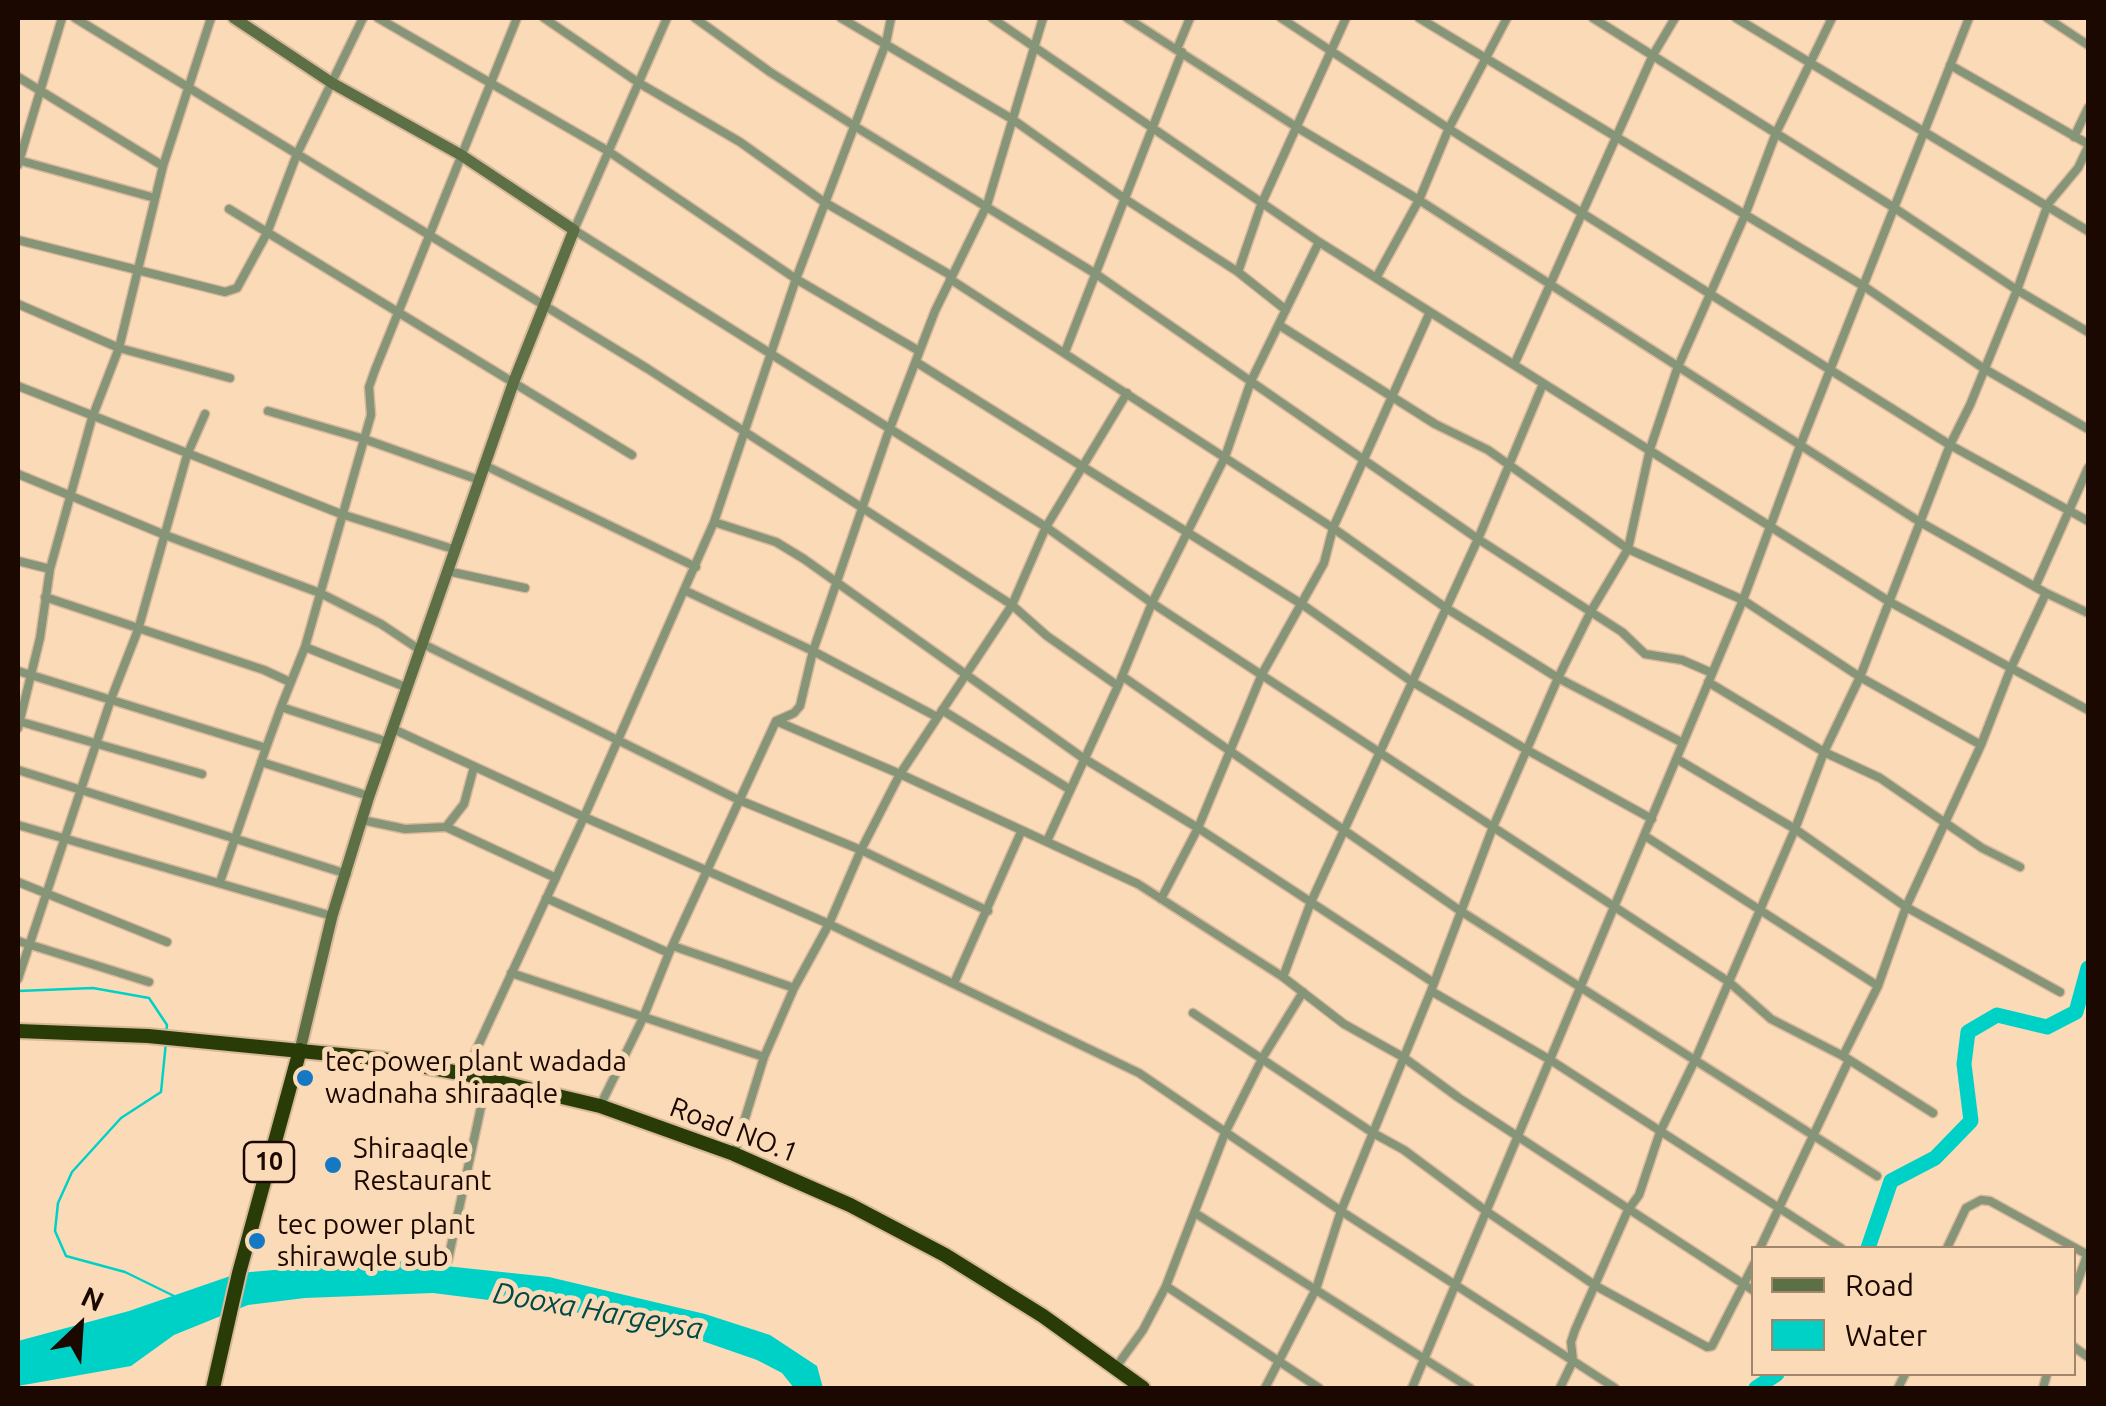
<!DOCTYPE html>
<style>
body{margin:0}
#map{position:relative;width:2106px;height:1406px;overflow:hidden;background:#fbdab8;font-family:Ubuntu,sans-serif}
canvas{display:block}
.frame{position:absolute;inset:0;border:20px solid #1b0800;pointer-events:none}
.legend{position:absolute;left:1751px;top:1246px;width:325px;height:130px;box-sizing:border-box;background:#fbdab8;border:2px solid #a1866e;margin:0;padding:12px 18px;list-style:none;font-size:30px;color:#1b0800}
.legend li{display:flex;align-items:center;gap:20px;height:50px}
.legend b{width:50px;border:2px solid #a1866e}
.north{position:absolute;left:30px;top:1276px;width:100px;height:100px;-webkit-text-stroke:8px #fbdab8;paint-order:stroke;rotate:25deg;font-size:28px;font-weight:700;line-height:40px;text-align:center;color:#1b0800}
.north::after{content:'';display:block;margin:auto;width:35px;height:45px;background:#1b0800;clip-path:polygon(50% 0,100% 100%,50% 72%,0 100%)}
</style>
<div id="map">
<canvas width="2106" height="1406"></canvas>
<div class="frame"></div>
<ul class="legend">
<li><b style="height:12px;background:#5c6f45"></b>Road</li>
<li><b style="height:28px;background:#00d1c7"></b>Water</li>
</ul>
<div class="north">N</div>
</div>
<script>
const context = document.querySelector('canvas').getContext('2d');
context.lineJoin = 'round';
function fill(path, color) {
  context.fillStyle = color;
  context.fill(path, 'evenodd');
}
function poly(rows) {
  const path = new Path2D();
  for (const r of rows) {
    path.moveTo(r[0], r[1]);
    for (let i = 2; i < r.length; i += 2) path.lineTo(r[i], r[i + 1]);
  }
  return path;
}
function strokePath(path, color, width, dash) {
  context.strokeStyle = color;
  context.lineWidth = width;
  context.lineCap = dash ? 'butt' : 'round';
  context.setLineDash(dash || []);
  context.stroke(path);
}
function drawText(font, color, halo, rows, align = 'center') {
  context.font = font + ' Ubuntu,sans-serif';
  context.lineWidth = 10;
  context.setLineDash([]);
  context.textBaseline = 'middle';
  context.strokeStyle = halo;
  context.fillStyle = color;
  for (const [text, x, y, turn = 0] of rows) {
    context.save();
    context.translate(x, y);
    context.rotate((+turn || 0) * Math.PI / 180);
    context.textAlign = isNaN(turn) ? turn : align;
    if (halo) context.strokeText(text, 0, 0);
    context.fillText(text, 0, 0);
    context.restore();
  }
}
const water = poly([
 [389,1260,549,1277,705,1314,770,1335,817,1366,823,1388,794,1388,782,1373,757,1360,662,1327,544,1307,433,1293,305,1298,248,1305,174,1335,131,1366,18,1386,18,1341,129,1311,239,1273]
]);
const stream = poly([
 [18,991,93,988,149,998,167,1025,166,1034],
 [166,1042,161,1092,121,1118,72,1172,58,1203,55,1231,66,1256,125,1272,174,1296]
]);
const river = poly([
 [1868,1248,1891,1181,1935,1158,1971,1121,1964,1064,1968,1032,1997,1015,2047,1027,2076,1012,2088,968],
 [1756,1388,1777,1374]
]);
const street = poly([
 [75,18,648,369,1012,605,1047,636,1118,686],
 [378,18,608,151,796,279,919,351],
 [544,18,639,83,740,142,824,202,952,276],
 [667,18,574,230,1046,527,1152,603,1729,982,1771,1019,1843,1056,1933,1113],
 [695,18,770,72,856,127,1096,274,1478,539,1622,632,1645,654,1682,660,1712,673],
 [841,18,1012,119,1125,199,1238,272,1286,310],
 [992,18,1319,242,1890,602,2011,668,1981,745,1906,907,1878,986,1843,1056],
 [1127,18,1298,128,1419,200,1920,522,2046,593,2088,613],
 [1281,18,1457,134,1832,371,1950,445,2088,521],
 [1419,18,1865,287,1983,368,2088,429],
 [1593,18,1893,207,2017,290,2088,332],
 [1736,18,2088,231],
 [2047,18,2088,45],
 [1177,49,1190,18],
 [1950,65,2088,144],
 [18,77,163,166],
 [2074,137,2088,108],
 [18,160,155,198],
 [18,165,62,18],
 [229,209,632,455],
 [18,240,225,292,237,288,267,233,297,154,363,18],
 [1238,272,1261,205,1346,18],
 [1376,278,1419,200,1449,128,1507,18],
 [950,279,1333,528,1446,608,1558,678,1683,743],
 [18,304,119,348,230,378],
 [1279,325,1435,424,1488,450,1628,549,1743,600,1860,677,1981,745],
 [1065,352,1182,52],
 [916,362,1303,605,1411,681,1527,750,1652,819],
 [1514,365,1653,55,1675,18],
 [18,386,341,514,453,549],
 [268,411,364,439,479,480],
 [484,465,696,567],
 [18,474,165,535,320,593,381,624,420,650],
 [714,522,776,542,804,559,1083,758,1198,828,1434,983],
 [18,561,50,569],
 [447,571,525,588],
 [2035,587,2088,468],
 [686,591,813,651,937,717],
 [2046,593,2011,668,2088,710],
 [45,597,264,670,290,682],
 [423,644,739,800,861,850,988,911],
 [305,647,408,688],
 [18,671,266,748,220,882],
 [1122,676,1459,910,1877,1176],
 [1708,682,1824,752,1880,778,1982,848,2020,867],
 [942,710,1069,789],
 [18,721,202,774],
 [776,721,900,774,1138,884,1283,977,1344,1024,1403,1057,1459,1098,1754,1291],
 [18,728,40,638,50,569,92,418,119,348,163,166,211,18],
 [393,729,584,817,829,924,1139,1073,1341,1211,1615,1388],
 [388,742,281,707,305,647,371,415,369,387,375,370,517,18],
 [266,748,281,707],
 [1677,759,1795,829,1906,907,2060,992],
 [261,762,369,796],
 [18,770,347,874],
 [362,820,405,829,446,827,556,878],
 [18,825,332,916],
 [446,827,464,804,474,767],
 [1645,836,1878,986],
 [1047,841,1118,686,1152,603,1225,457,1251,381,1319,242],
 [18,882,167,942],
 [546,898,669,953],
 [1161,899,1198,828,1262,674,1324,563,1333,528,1430,312],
 [18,941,149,982],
 [673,946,794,988],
 [511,973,764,1057],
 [1283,977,1311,902,1478,539,1543,384],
 [18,979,111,699,138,630,187,455,205,414],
 [954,983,1021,832],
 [1431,991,1552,1061,1841,1248],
 [1193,1013,1373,1133,1404,1150,1486,1211,1596,1286,1707,1347,1712,1346,1754,1264],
 [465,1074,584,817,714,522,796,279,886,43,891,18],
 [600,1106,643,1018,669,953,776,721,794,713,800,706,813,651,887,436,935,311,987,205,1043,18],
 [734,1154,764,1057,794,988,829,924,861,850,900,774,1012,605,1046,527,1127,393],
 [1195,1213,1470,1388],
 [1760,1248,1849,1060],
 [1947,1248,1966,1208,1981,1200,1990,1201,2088,1255],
 [448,1260,487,1079],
 [1166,1286,1319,1388],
 [2074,1291,2088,1253],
 [2074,1347,2088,1357],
 [1116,1367,1143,1330,1166,1286,1225,1133,1263,1057,1303,992],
 [1265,1388,1316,1289,1341,1211,1431,991,1493,827,1558,678,1591,611,1628,549,1650,449,1677,369,1745,215,1776,133,1832,18],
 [1412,1388,1743,600,1800,446,1969,18],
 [1560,1388,1573,1361,1571,1342,1575,1330,1628,1210,1639,1195,1660,1132,1696,1058,1795,829,1824,752,1860,677,1950,445,1970,405,2017,290,2048,204,2078,168,2088,147],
 [1898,1388,1905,1374],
 [2043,1388,2047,1374]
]);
const secondary = poly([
 [234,18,332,83,461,155,574,230,514,381,369,796,332,916,300,1050]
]);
const highway = poly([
 [18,1031,148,1036,382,1059,465,1074,600,1106,734,1154,850,1205,945,1255,1043,1316,1143,1388],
 [213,1388,239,1273,300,1050]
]);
const markers = [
 [305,1078,10,"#1478c3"],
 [333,1165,10,"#1478c3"],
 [257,1241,10,"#1478c3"]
];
const shields = [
 [269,1162,50]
];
const shieldNames = [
 ["10",269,1162]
];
const poiNames = [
 ["tec power plant wadada",325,1062],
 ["wadnaha shiraaqle",325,1094],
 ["Shiraaqle",353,1149],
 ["Restaurant",353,1181],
 ["tec power plant",277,1225],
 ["shirawqle sub",277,1257]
];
const streetNames = [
 ["Road NO.1",734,1130,21]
];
const waterNames = [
 ["Dooxa Hargeysa",598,1311,10]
];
fill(water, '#00d1c7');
strokePath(stream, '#00d1c7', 2.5);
strokePath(river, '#00d1c7', 15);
strokePath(street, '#d7b89b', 11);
strokePath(secondary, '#d7b89b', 15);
strokePath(highway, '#d7b89b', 18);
strokePath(street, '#869477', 8);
strokePath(secondary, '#5c6f45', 11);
strokePath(highway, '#293c08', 14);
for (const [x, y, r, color] of markers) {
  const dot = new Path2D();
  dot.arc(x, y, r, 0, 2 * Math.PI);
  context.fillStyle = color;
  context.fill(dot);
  strokePath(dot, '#fbdab8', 4);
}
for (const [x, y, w] of shields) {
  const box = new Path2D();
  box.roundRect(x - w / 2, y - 20, w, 40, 8);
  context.fillStyle = '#fbdab8';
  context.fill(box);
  strokePath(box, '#1b0800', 2.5);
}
drawText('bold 25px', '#1b0800', null, shieldNames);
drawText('28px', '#1b0800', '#fbdab8', poiNames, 'left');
drawText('28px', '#1b0800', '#fbdab8', streetNames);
drawText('italic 30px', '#004b47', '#fbdab8', waterNames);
</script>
